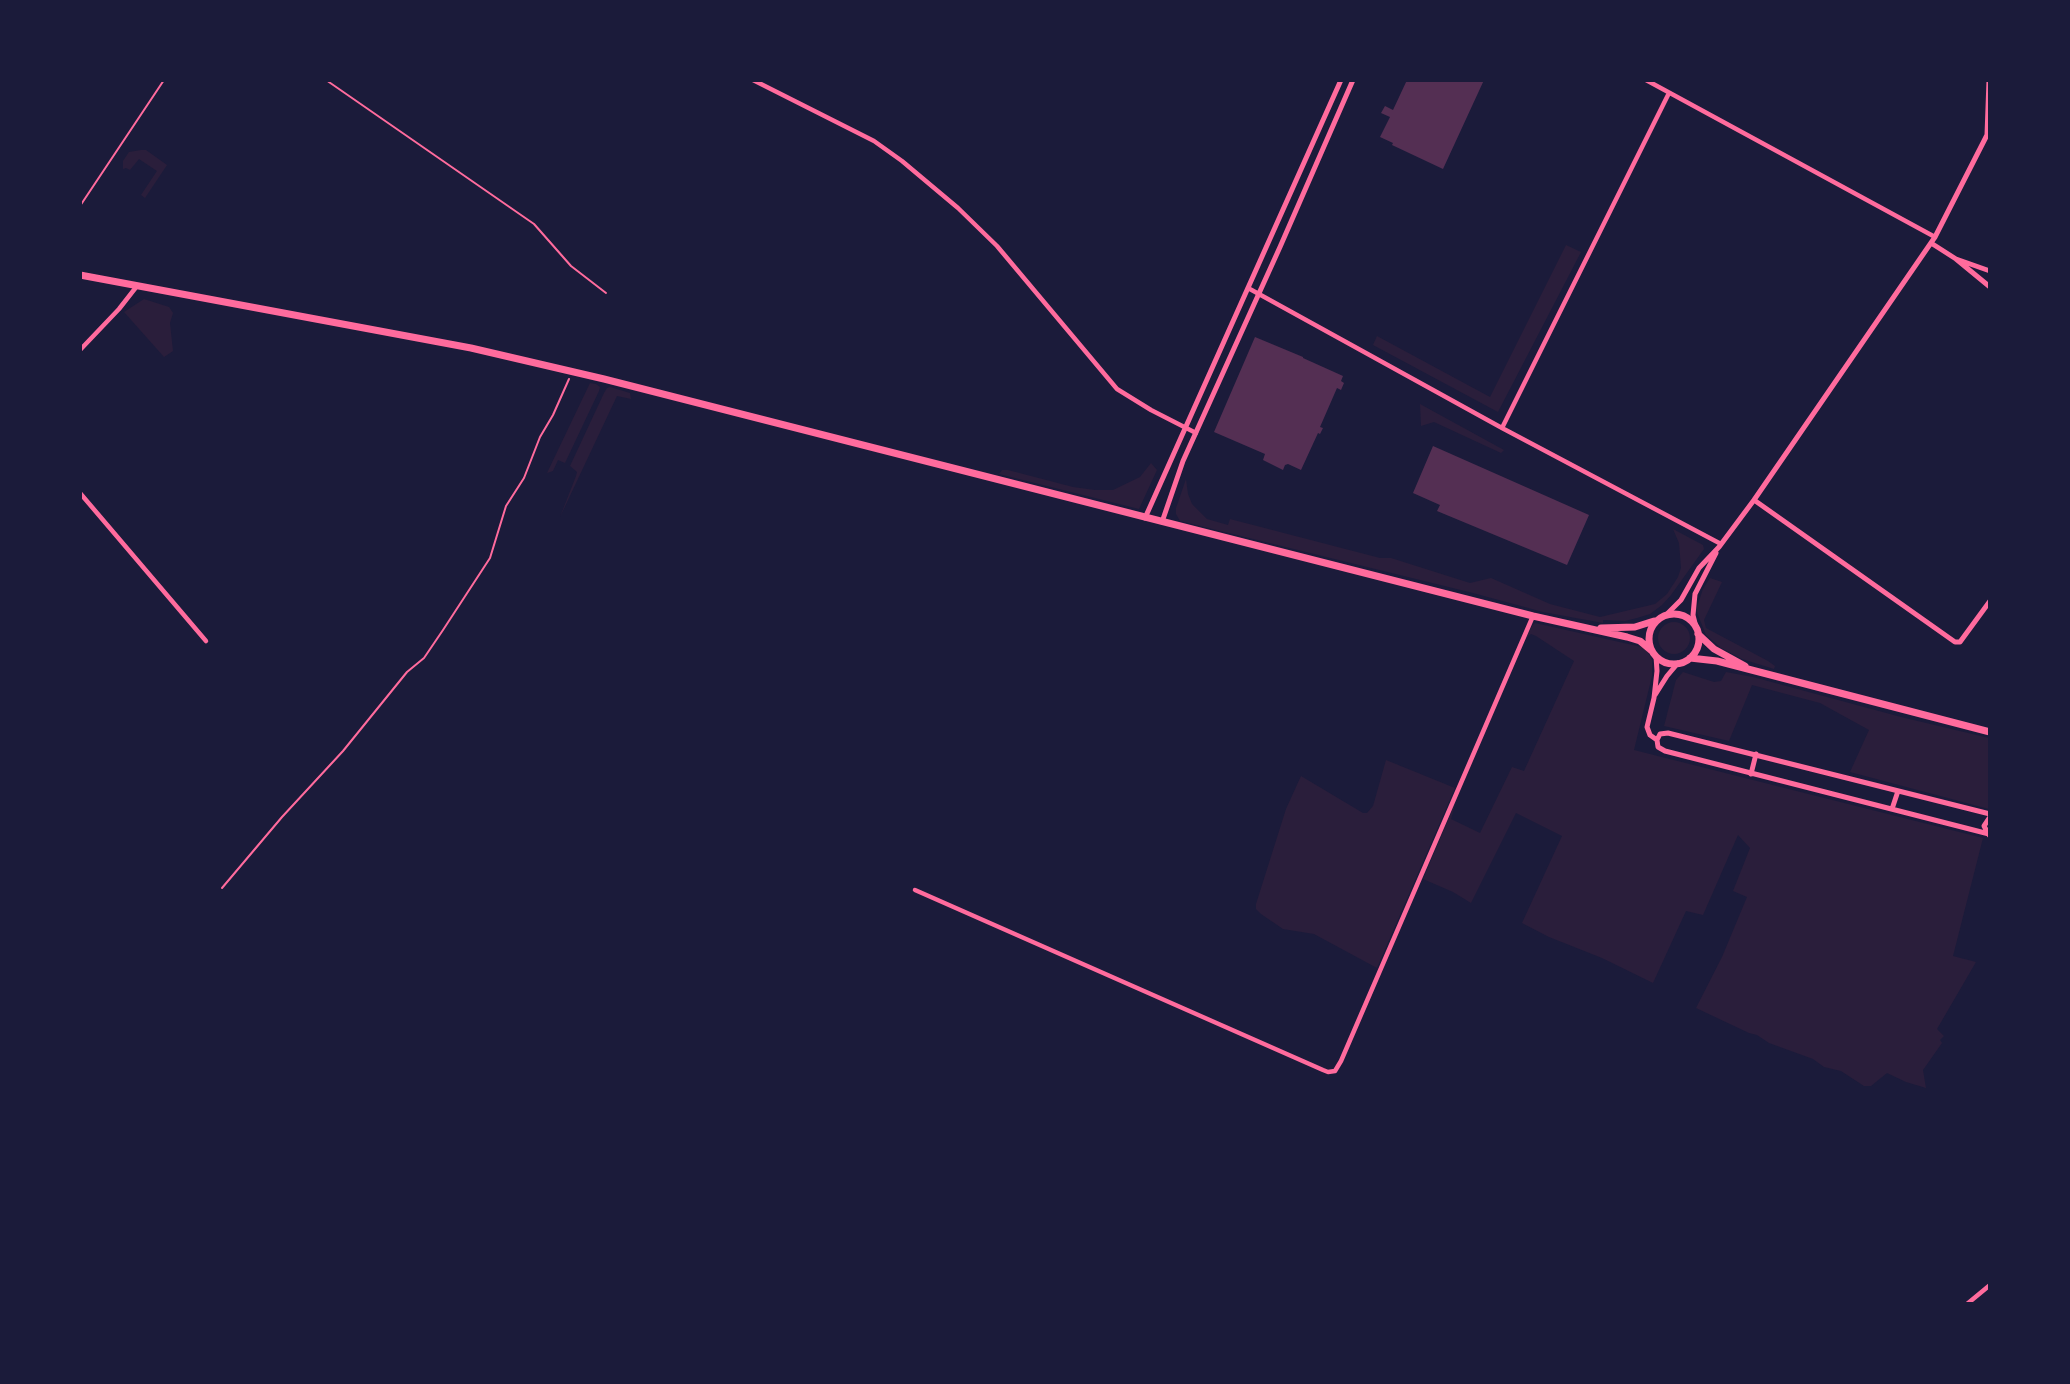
<!DOCTYPE html>
<style>
body{margin:0}
#map{position:relative;width:2070px;height:1384px;overflow:hidden;background:#1b1b3a;font-family:Poppins,sans-serif}
canvas{display:block}
.frame{position:absolute;inset:0;border:82px solid #1b1b3a;pointer-events:none}
</style>
<div id="map">
<canvas width="2070" height="1384"></canvas>
<div class="frame"></div>
</div>
<script>
const context = document.querySelector('canvas').getContext('2d');
context.lineJoin = 'round';
function fill(path, color) {
  context.fillStyle = color;
  context.fill(path, 'evenodd');
}
function poly(rows) {
  const path = new Path2D();
  for (const r of rows) {
    if (r.length === 3) {
      path.moveTo(r[0] + r[2], r[1]);
      path.arc(r[0], r[1], r[2], 0, 2 * Math.PI);
      continue;
    }
    path.moveTo(r[0], r[1]);
    for (let i = 2; i < r.length; i += 2) path.lineTo(r[i], r[i + 1]);
  }
  return path;
}
function strokePath(path, color, width, dash) {
  context.strokeStyle = color;
  context.lineWidth = width;
  context.lineCap = dash ? 'butt' : 'round';
  context.setLineDash(dash || []);
  context.stroke(path);
}
const green = poly([
 [141,150,146,150,167,165,145,198,141,195,157,171,139,159,130,170,126,168,123,169,123,161,129,152],
 [1566,245,1581,252,1498,412,1373,345,1377,336,1490,397],
 [144,299,169,307,173,313,170,323,173,351,164,357,124,312],
 [590,383,596,384,600,387,599,391,565,463,558,460,553,471,547,473],
 [610,387,630,393,631,399,617,396,560,517,576,476,577,472,570,466,604,393,607,388],
 [1420,404,1504,450,1501,453,1434,422,1421,426],
 [1151,463,1157,470,1139,509,999,474,1002,470,1008,470,1073,487,1095,490,1113,490,1140,477],
 [1186,479,1188,494,1192,504,1207,519,1228,525,1230,519,1380,558,1391,558,1470,583,1491,578,1550,604,1600,617,1655,604,1667,594,1678,577,1681,568,1679,543,1673,529,1703,545,1704,549,1671,595,1662,605,1650,614,1637,618,1625,621,1603,620,1603,623,1543,612,1473,593,1180,521,1176,514,1176,508],
 [1710,578,1722,582,1704,620,1706,628,1768,661,1775,666,1774,669,1742,659,1721,648,1706,635,1696,610,1703,589],
 [1674,638,16],
 [1535,623,1646,648,1652,660,1652,676,1634,750,1983,838,1953,956,1976,962,1937,1029,1944,1036,1940,1040,1942,1043,1923,1070,1926,1088,1906,1082,1887,1073,1871,1086,1864,1086,1841,1071,1824,1067,1813,1059,1769,1043,1757,1035,1749,1033,1696,1008,1722,957,1747,897,1733,891,1750,848,1738,835,1703,915,1686,911,1653,983,1602,958,1549,937,1522,923,1562,836,1516,813,1471,903,1453,892,1423,879,1454,806,1455,805,1451,819,1480,833,1512,767,1524,771,1574,661,1536,636,1531,634,1526,638,1532,626],
 [1683,672,1714,682,1721,681,1726,672,1753,677,1901,717,1989,738,1989,809,1850,772,1869,730,1820,703,1752,685,1729,741,1664,726,1676,680],
 [1386,760,1455,788,1377,968,1314,934,1283,929,1261,914,1256,909,1256,904,1286,809,1301,776,1363,813,1367,813,1373,806]
]);
const building = poly([
 [1407,80,1484,80,1443,169,1392,145,1393,143,1380,137,1390,117,1381,113,1385,106,1393,110],
 [1255,337,1303,357,1303,358,1343,376,1341,381,1344,383,1341,390,1337,388,1320,427,1323,428,1320,434,1318,433,1301,470,1288,464,1285,465,1283,470,1263,460,1265,454,1214,432],
 [1433,446,1589,515,1567,565,1437,511,1440,505,1413,493]
]);
const path = poly([
 [326,80,534,224,571,266,606,293],
 [80,206,164,80],
 [222,888,282,817,343,751,407,672,424,658,443,630,490,558,506,506,524,478,540,437,553,415,569,379]
]);
const minor = poly([
 [753,80,874,141,902,161,958,208,997,246,1117,389,1151,410,1196,433],
 [1646,80,1935,237],
 [1248,288,1502,428,1721,544],
 [80,350,119,309,137,286],
 [1502,428,1669,93],
 [80,493,206,641],
 [915,890,1323,1070,1328,1072,1335,1071,1341,1061,1533,616],
 [1967,1304,1990,1285]
]);
const tertiary = poly([
 [1931,243,1956,259],
 [1990,271,1956,259,1990,287],
 [1754,500,1955,642,1960,642,1990,601],
 [1145,518,1341,80],
 [1162,522,1183,461,1280,247,1353,80],
 [1666,615,1681,600,1699,568,1719,547,1754,500,1935,237,1987,135,1989,80],
 [1696,627,1693,615,1695,594,1716,553],
 [1656,656,1657,671,1654,698,1647,727,1650,735,1657,740],
 [1655,695,1667,676,1678,663],
 [1751,774,1756,754],
 [1892,809,1898,791],
 [1989,834,1665,751,1658,747,1657,740,1660,734,1668,733,1990,814],
 [1989,835,1984,826,1990,817]
]);
const primary = poly([
 [80,275,471,348,604,379,1533,616,1627,637,1640,641,1652,651],
 [1674,639,25],
 [1601,628,1635,627,1654,621],
 [1698,634,1714,649,1745,666],
 [1690,658,1717,661,1990,732]
]);
fill(green, '#2a1e3b');
fill(building, '#542f53');
strokePath(path, '#ff6b9d', 2);
strokePath(minor, '#ff6b9d', 4.5);
strokePath(tertiary, '#ff6b9d', 5);
strokePath(primary, '#ff6b9d', 7);
</script>
